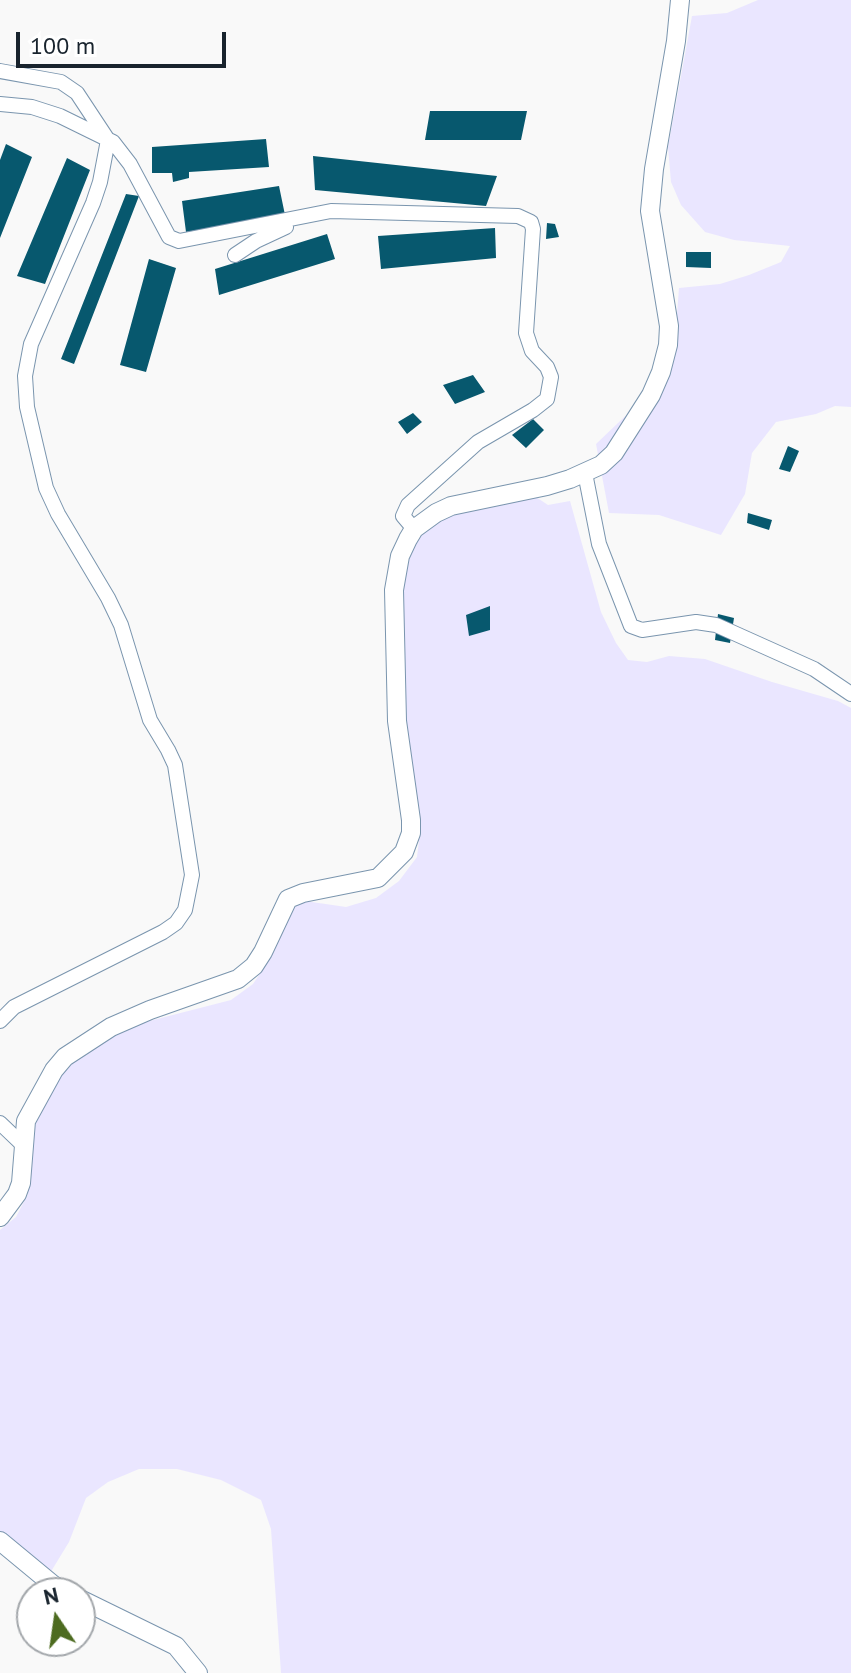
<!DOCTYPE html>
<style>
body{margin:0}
#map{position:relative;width:851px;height:1673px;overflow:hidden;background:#f9f9f9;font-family:"PT Sans",sans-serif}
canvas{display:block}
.north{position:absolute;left:16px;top:1577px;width:80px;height:80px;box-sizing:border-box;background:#fff;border:2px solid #a3a7ab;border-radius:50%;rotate:347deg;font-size:22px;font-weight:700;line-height:32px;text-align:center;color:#18232d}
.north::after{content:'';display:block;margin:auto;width:28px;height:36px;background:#4d6b20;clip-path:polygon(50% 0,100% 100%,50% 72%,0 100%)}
.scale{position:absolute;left:16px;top:32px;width:210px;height:36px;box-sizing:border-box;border:4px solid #18232d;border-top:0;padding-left:10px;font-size:24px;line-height:28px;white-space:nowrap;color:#18232d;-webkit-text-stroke:6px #fff;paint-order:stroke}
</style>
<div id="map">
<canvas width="851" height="1673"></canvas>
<div class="north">N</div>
<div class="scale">100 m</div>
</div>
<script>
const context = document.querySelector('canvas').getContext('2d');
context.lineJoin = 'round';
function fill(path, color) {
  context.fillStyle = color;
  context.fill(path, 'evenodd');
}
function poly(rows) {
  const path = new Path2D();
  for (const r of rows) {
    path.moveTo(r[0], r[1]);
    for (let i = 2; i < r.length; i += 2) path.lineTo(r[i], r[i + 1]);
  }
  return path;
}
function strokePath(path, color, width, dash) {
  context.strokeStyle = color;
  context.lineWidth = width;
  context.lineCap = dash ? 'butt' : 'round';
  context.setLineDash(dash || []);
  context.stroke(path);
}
const green = poly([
 [758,0,851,0,851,407,835,406,816,414,776,422,752,453,745,494,721,535,659,515,609,513,596,444,640,402,675,340,679,288,720,284,749,275,781,262,790,246,734,240,705,232,681,205,671,182,668,147,692,16,727,13],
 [521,487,548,505,570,501,601,612,616,643,628,660,647,662,669,656,705,659,772,682,838,701,851,708,851,1673,281,1673,271,1529,261,1500,221,1480,177,1469,139,1469,108,1482,86,1498,69,1542,44,1583,0,1550,0,1230,16,1217,28,1194,31,1122,51,1085,88,1048,130,1026,231,1000,253,984,267,963,285,909,298,900,346,907,376,898,399,881,417,857,420,832,408,770,398,600,406,551,436,513]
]);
const building = poly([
 [430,111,527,111,521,140,425,140],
 [266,139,269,167,189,172,189,178,173,182,172,173,152,173,152,147],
 [6,144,32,157,0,238,0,160],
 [313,156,497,176,486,206,315,190],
 [67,158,90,170,45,284,17,276],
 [279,186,285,215,186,232,182,201],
 [126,194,139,196,74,364,61,359],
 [547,223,555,224,559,237,546,239],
 [495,228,496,258,381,269,378,236],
 [327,234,335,259,219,295,215,269],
 [686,252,711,252,711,268,686,267],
 [149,259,176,268,146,372,120,365],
 [473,375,485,392,455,404,443,385],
 [413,413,422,422,407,434,398,422],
 [533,419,544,430,526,448,512,435],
 [788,446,799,451,790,472,779,469],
 [748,513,772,520,769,530,747,523],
 [490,606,490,630,469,636,466,615],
 [718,614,734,618,730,643,715,640]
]);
const minor = poly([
 [0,71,61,82,77,93,108,140,100,182,93,203,31,344,25,376,27,407,46,488,58,514,108,598,121,625,150,720,168,750,175,765,192,875,185,910,176,923,163,932,14,1007,0,1021],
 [0,104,32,107,60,116,113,142,130,164,169,237,179,241,331,211,518,216,531,222,533,229,526,333,532,351,547,367,551,377,547,399,533,410,478,442,408,505,403,516,414,529],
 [235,255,256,241,286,227],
 [585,473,599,544,631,626,642,630,696,622,716,625,814,669,851,694],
 [0,1123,23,1145]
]);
const major = poly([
 [0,1217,17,1194,21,1183,26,1121,54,1070,65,1057,111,1027,150,1010,238,979,254,966,263,952,288,899,303,893,378,878,404,852,411,833,411,820,397,721,394,590,400,556,408,539,414,529,436,513,451,506,547,486,570,479,601,465,614,453,651,395,661,372,668,345,669,326,650,211,654,169,676,41,680,0],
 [0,1541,52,1584,67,1593],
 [80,1599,176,1646,198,1673]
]);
fill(green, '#eae6ff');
fill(building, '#07586e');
strokePath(minor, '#7a95ae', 16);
strokePath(major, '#7a95ae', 20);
strokePath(minor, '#fff', 14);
strokePath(major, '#fff', 18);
</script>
